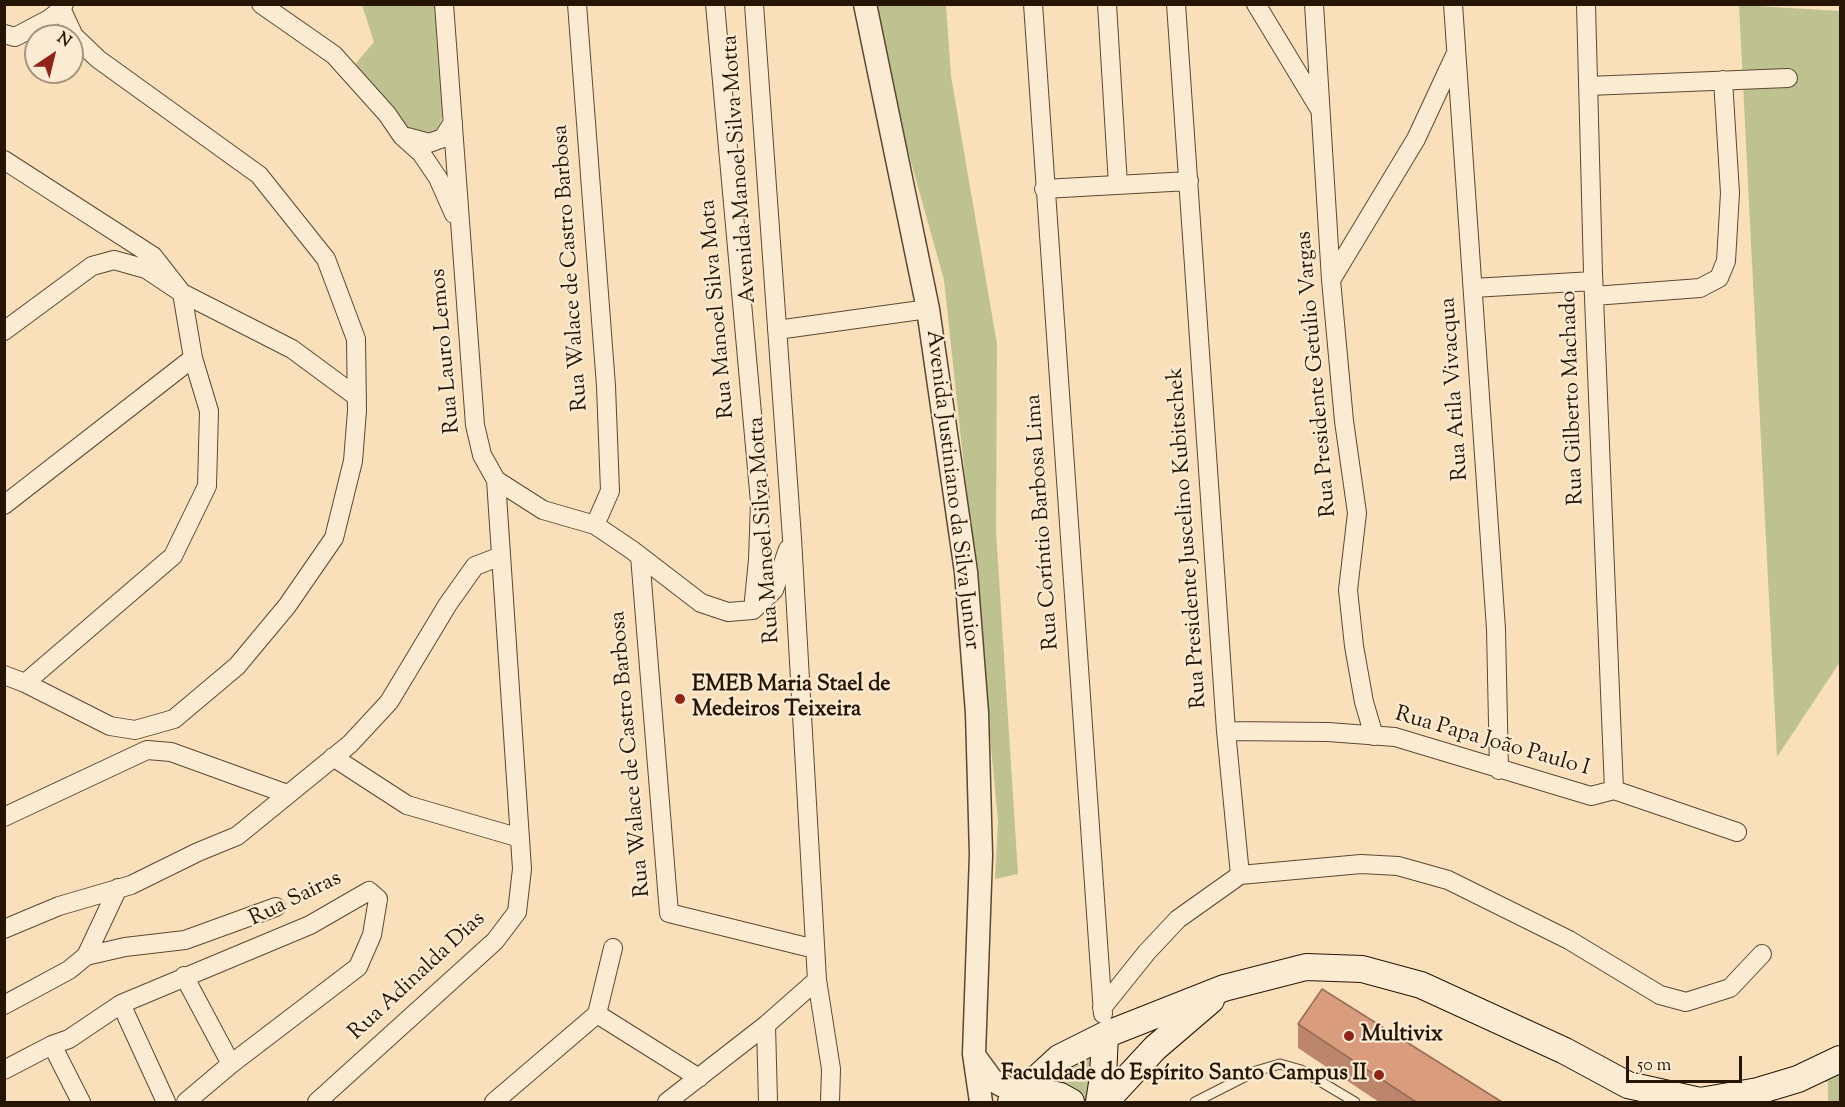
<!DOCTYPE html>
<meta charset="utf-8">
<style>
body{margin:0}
#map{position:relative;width:1845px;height:1107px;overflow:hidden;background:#f9e0bb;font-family:"Sorts Mill Goudy",serif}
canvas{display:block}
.frame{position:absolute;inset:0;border:6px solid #261502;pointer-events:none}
.north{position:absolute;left:24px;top:24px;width:60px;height:60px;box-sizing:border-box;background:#fbebd3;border:2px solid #a6957f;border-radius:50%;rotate:35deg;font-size:16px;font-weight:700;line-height:24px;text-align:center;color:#261502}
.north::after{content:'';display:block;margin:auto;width:21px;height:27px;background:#8f2418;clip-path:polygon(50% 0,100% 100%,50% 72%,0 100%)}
.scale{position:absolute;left:1626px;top:1056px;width:116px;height:27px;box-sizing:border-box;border:3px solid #261502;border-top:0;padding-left:8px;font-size:18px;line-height:21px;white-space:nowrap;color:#261502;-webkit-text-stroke:4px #fbebd3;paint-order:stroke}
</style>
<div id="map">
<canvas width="1845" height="1107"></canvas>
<div class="frame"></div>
<div class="north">N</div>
<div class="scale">50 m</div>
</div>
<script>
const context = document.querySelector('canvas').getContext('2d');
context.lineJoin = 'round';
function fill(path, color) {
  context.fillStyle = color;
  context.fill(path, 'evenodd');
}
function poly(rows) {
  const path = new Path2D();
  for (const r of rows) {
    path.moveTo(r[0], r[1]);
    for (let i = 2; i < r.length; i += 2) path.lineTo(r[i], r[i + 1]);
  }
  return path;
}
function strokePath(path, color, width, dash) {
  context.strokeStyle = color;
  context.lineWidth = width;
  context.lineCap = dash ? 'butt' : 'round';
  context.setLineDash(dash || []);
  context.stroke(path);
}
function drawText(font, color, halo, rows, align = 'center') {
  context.font = font + ' "Sorts Mill Goudy",serif';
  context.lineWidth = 4.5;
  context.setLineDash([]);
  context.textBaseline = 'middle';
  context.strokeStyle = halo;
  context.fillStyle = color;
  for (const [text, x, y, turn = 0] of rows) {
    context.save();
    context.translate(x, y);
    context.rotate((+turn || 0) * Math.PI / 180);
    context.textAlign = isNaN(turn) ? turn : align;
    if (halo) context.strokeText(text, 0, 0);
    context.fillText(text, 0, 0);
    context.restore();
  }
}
const green = poly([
 [362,5,438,5,443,115,439,126,428,139,408,130,351,69,374,42],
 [870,5,946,5,951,76,997,344,996,531,1018,874,995,879,998,821,968,505,944,280,880,51],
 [1739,5,1840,11,1840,662,1777,757],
 [1095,1049,1089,1102,1085,1102,1044,1080],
 [1840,1049,1840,1102,1828,1102,1828,1082,1826,1082]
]);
const service = poly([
 [1195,1102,1256,1071,1280,1064,1301,1070,1355,1102]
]);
const minor = poly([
 [261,4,334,55,387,114,402,136,421,153,438,178,454,214],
 [577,4,606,386,610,491,595,525],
 [715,4,760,502,758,560,753,610],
 [754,4,792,538,817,980,831,1069,830,1102],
 [1033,4,1103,1014],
 [1107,4,1118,185],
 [1256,4,1319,108],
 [1314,4,1331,280,1344,421,1357,513,1348,590,1354,646,1364,702,1374,736],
 [1453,4,1496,629,1499,770],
 [1586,4,1593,273,1614,790],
 [4,34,15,37,49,19,61,10,64,4],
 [1588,86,1788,78],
 [407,137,429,143,443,138,453,122],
 [4,160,153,256,182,293,193,358,209,411,207,486,173,556,25,683],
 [1044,189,1189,181],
 [1331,280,1416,139,1456,53],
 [1473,288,1593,281],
 [1594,296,1700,288,1719,278,1726,261,1730,193,1723,80],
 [777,330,928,309],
 [4,331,92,266,114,260,146,269,182,293,292,349,357,397],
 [496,480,543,510,595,525,632,550,701,603,728,612,753,610,774,590,788,549],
 [4,505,193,358],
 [640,556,669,913,815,949],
 [4,675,25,683,110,726,135,730,174,719,237,666,287,606,334,538,353,461,357,411,356,339,326,259,259,175,98,59,74,36,59,4],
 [1226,731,1328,732,1395,737,1591,796,1614,790,1737,832],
 [333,757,407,805,520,838],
 [4,817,147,750,171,752,287,794],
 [1240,875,1361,864,1398,866,1448,880,1569,940,1660,995,1686,1002,1730,988,1762,954],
 [4,929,59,906,131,885,198,852,237,836,350,744,389,702,448,604,475,566,501,556],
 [86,956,125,947,185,940,276,907],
 [184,976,231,1064],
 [121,1004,166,1102],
 [4,1005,69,970,86,956,118,888],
 [1102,1008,1147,952,1178,919,1240,875,1226,731,1176,4],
 [597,1014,699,1078],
 [766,1025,768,1102],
 [52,1045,81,1102],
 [4,1070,52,1045,69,1039,121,1004,310,925,369,891,378,899,372,935,358,967,231,1064,186,1102],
 [317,1102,495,941,517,912,522,869,496,480,482,455,475,425,444,4],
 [494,1102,597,1014,613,948],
 [667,1102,766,1025,817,980]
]);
const tertiary = poly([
 [865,4,928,309,966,572,977,713,981,855,974,1054,981,1102],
 [976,1058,992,1080,1020,1095]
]);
const secondary = poly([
 [1020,1095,1033,1092,1047,1093,1060,1096,1071,1102],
 [1011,1102,1059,1058,1105,1035,1224,988,1306,967,1362,969,1421,985,1565,1051,1628,1085,1700,1101,1758,1091,1798,1079,1840,1059],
 [1099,1102,1103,1077,1105,1035],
 [1105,1102,1155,1048,1211,1000]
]);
const wall = poly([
 [1298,1024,1502,1102,1379,1102,1298,1048]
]);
const building = poly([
 [1322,989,1502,1102,1416,1102,1298,1024,1322,989]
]);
const markers = [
 [680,699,6,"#8f2418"],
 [1349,1036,6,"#8f2418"],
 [1379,1075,6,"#8f2418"]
];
const streetNames = [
 ["Avenida Manoel Silva Motta",741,169,-94],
 ["Rua Walace de Castro Barbosa",572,268,-94],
 ["Rua Manoel Silva Mota",719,309,-95],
 ["Rua Lauro Lemos",447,351,-95],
 ["Rua Presidente Getúlio Vargas",1318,374,-95],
 ["Rua Atila Vivacqua",1456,389,-94],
 ["Rua Gilberto Machado",1574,398,-92],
 ["Avenida Justiniano da Silva Junior",951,490,83],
 ["Rua Coríntio Barbosa Lima",1044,522,-94],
 ["Rua Manoel Silva Motta",766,530,-94],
 ["Rua Presidente Juscelino Kubitschek",1189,538,-94],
 ["Rua Papa João Paulo I",1492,743,16],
 ["Rua Walace de Castro Barbosa",632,754,-95],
 ["Rua Sairas",296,900,-26],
 ["Rua Adinalda Dias",418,977,-43]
];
const poiNames = [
 ["EMEB Maria Stael de",692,686],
 ["Medeiros Teixeira",692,711],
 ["Multivix",1361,1036],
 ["Faculdade do Espírito Santo Campus II",1367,1075,"right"]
];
fill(green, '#bec290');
strokePath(service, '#5b4830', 11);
strokePath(minor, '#5b4830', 20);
strokePath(tertiary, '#5b4830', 25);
strokePath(secondary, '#261502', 28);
strokePath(service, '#fbebd3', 9);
strokePath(minor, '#fbebd3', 18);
strokePath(tertiary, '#fbebd3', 22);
strokePath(secondary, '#fbebd3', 26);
fill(wall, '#bb866b');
fill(building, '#d99c7c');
strokePath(building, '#986d57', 1.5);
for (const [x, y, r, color] of markers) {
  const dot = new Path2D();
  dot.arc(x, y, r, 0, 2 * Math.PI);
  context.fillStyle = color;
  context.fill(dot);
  strokePath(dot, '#fbebd3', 2);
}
drawText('22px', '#261502', '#fbebd3', streetNames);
drawText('bold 22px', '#261502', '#fbebd3', poiNames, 'left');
</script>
